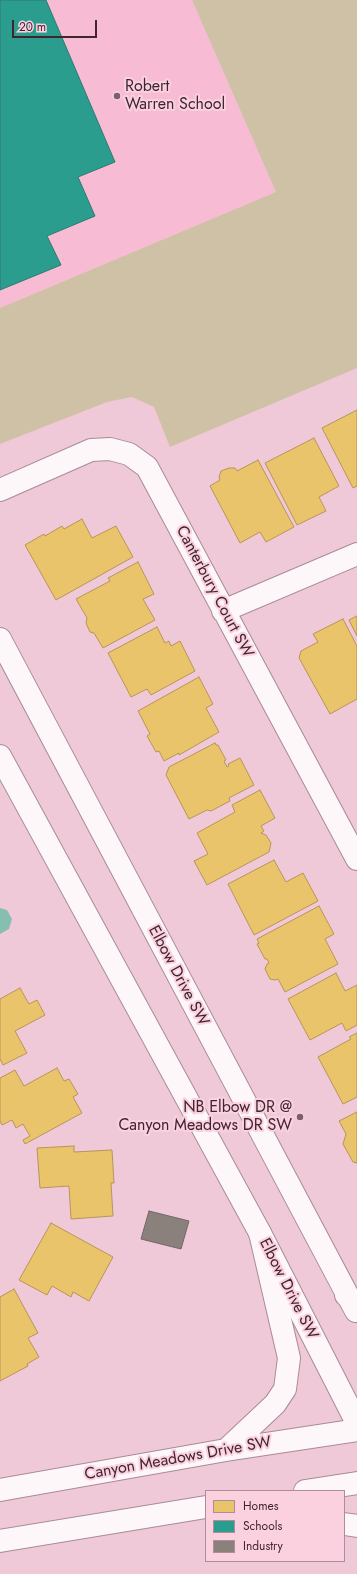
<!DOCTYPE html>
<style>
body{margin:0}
#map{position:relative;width:357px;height:1574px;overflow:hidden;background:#f0c9d8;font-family:Jost,sans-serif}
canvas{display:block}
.legend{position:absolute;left:205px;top:1490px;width:140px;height:72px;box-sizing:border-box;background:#fbd1e0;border:1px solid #b08c9a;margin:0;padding:5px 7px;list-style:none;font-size:12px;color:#3f2530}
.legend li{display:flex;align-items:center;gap:8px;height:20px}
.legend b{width:20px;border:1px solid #b08c9a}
.scale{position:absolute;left:12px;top:20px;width:85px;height:18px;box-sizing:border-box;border:2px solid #3f2530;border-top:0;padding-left:5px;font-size:12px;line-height:14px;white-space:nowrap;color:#3f2530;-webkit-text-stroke:3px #fbd1e0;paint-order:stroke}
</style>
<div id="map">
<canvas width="357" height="1574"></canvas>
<ul class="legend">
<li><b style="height:11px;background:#e9c46a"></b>Homes</li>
<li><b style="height:11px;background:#2a9d8f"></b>Schools</li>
<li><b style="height:11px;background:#8a817c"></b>Industry</li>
</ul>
<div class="scale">20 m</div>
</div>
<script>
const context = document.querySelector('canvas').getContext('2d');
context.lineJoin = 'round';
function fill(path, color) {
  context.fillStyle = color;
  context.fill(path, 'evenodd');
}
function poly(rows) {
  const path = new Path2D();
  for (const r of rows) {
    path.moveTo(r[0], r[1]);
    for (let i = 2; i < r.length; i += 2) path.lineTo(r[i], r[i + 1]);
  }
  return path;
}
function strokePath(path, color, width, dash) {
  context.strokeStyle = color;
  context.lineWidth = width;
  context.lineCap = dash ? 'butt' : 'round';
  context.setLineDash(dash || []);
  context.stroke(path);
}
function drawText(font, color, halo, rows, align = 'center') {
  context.font = font + ' Jost,sans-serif';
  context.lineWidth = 4;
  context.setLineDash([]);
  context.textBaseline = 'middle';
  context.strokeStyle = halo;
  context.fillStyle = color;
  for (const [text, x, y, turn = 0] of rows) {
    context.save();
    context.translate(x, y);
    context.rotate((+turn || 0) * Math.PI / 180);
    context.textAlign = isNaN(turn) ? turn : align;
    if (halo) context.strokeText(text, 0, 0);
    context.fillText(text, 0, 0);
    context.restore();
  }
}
const built = poly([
 [0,0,192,0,276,192,0,308]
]);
const green = poly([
 [192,0,357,0,357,368,170,447,154,407,132,397,107,402,0,444,0,308,276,192]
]);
const water = poly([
 [0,908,7,910,12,919,9,929,0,934]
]);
const homes = poly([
 [357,410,357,486,353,488,322,428,357,410],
 [314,438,339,486,319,497,326,511,297,525,265,463,314,438],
 [258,460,294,527,266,542,260,532,240,543,210,486,220,480,219,477,221,471,229,468,235,468,237,471,258,460],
 [82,519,92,538,116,526,133,557,56,600,25,545,44,534,45,536,62,526,64,529,82,519],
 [138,562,154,594,143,599,155,620,103,648,94,633,90,632,86,623,87,618,76,599,110,581,108,578,138,562],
 [357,616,357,636,349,620,357,616],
 [343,619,357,646,357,699,330,714,299,658,301,651,318,642,313,634,343,619],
 [157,627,165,643,169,641,171,646,180,641,195,671,151,695,147,689,131,697,108,653,157,627],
 [199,677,213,704,206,708,219,732,179,755,179,753,164,761,159,751,156,752,147,736,150,734,138,711,199,677],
 [215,743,216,745,218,745,226,760,224,761,227,767,229,766,228,764,240,758,254,785,229,798,230,801,211,811,207,810,189,819,166,775,169,767,215,743],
 [260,790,275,818,261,826,264,831,261,833,266,835,271,843,269,852,207,885,194,861,208,854,197,833,235,812,232,805,260,790],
 [274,860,286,882,303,873,318,901,254,935,228,884,274,860],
 [319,906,334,934,325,939,338,964,285,992,278,979,275,980,270,979,265,969,267,964,269,963,267,959,265,959,257,944,259,943,257,939,319,906],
 [336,973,345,991,357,985,357,1025,346,1031,342,1023,310,1040,288,999,336,973],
 [20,988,29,1004,37,1000,45,1015,15,1031,27,1053,3,1065,0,1059,0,999,20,988],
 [357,1033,357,1097,343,1104,318,1057,351,1039,349,1037,357,1033],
 [57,1068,64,1081,69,1079,78,1094,73,1097,82,1113,25,1144,23,1140,30,1136,23,1124,16,1128,12,1120,2,1125,0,1121,0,1078,15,1070,24,1086,57,1068],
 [357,1112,357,1163,353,1162,343,1144,346,1134,339,1121,357,1112],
 [74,1146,74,1152,112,1150,114,1183,111,1183,113,1216,71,1219,69,1186,40,1188,37,1148,74,1146],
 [51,1223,113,1257,89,1301,73,1292,71,1297,52,1286,47,1295,19,1280,51,1223],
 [14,1289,38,1333,28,1338,39,1357,27,1364,28,1366,0,1381,0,1297,14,1289]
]);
const schools = poly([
 [0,0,46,0,115,162,78,177,95,216,47,236,61,265,0,290,0,0]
]);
const industry = poly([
 [149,1211,189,1221,181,1249,141,1239,149,1211]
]);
const minor = poly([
 [0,490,91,450,110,449,129,454,147,467,357,859],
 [223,611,357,554]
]);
const tertiary = poly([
 [0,639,356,1311],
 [0,756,260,1233,357,1423]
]);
const secondary = poly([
 [346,1295,357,1304],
 [226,1450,275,1404,285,1389,289,1358,260,1233],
 [0,1490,226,1450,357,1430],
 [305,1491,357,1483],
 [344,1524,357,1526],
 [0,1541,206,1507]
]);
const markers = [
 [117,96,4,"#7d5e6b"],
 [300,1117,4,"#7d5e6b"]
];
const poiNames = [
 ["Robert",125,87],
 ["Warren School",125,105],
 ["NB Elbow DR @",292,1108,"right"],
 ["Canyon Meadows DR SW",292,1126,"right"]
];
const streetNames = [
 ["Canterbury Court SW",214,592,62],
 ["Elbow Drive SW",178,976,62],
 ["Elbow Drive SW",288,1289,63],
 ["Canyon Meadows Drive SW",178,1459,-10]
];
fill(built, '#f7bcd3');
fill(green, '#cfc1a5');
fill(water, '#86beb0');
fill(homes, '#e9c46a');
strokePath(homes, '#b69459', 1);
fill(schools, '#2a9d8f');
strokePath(schools, '#307972', 1);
fill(industry, '#8a817c');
strokePath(industry, '#746565', 1);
strokePath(minor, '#a88b97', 24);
strokePath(tertiary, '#a88b97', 24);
strokePath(secondary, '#a88b97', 24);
strokePath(minor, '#fdf7f9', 22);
strokePath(tertiary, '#fdf7f9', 22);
strokePath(secondary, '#fdf7f9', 22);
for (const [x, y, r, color] of markers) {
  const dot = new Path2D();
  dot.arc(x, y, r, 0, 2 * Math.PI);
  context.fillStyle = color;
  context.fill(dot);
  strokePath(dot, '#fbd1e0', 1.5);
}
drawText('16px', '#3f2530', '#fbd1e0', poiNames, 'left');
drawText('16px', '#3f2530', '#fbd1e0', streetNames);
</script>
